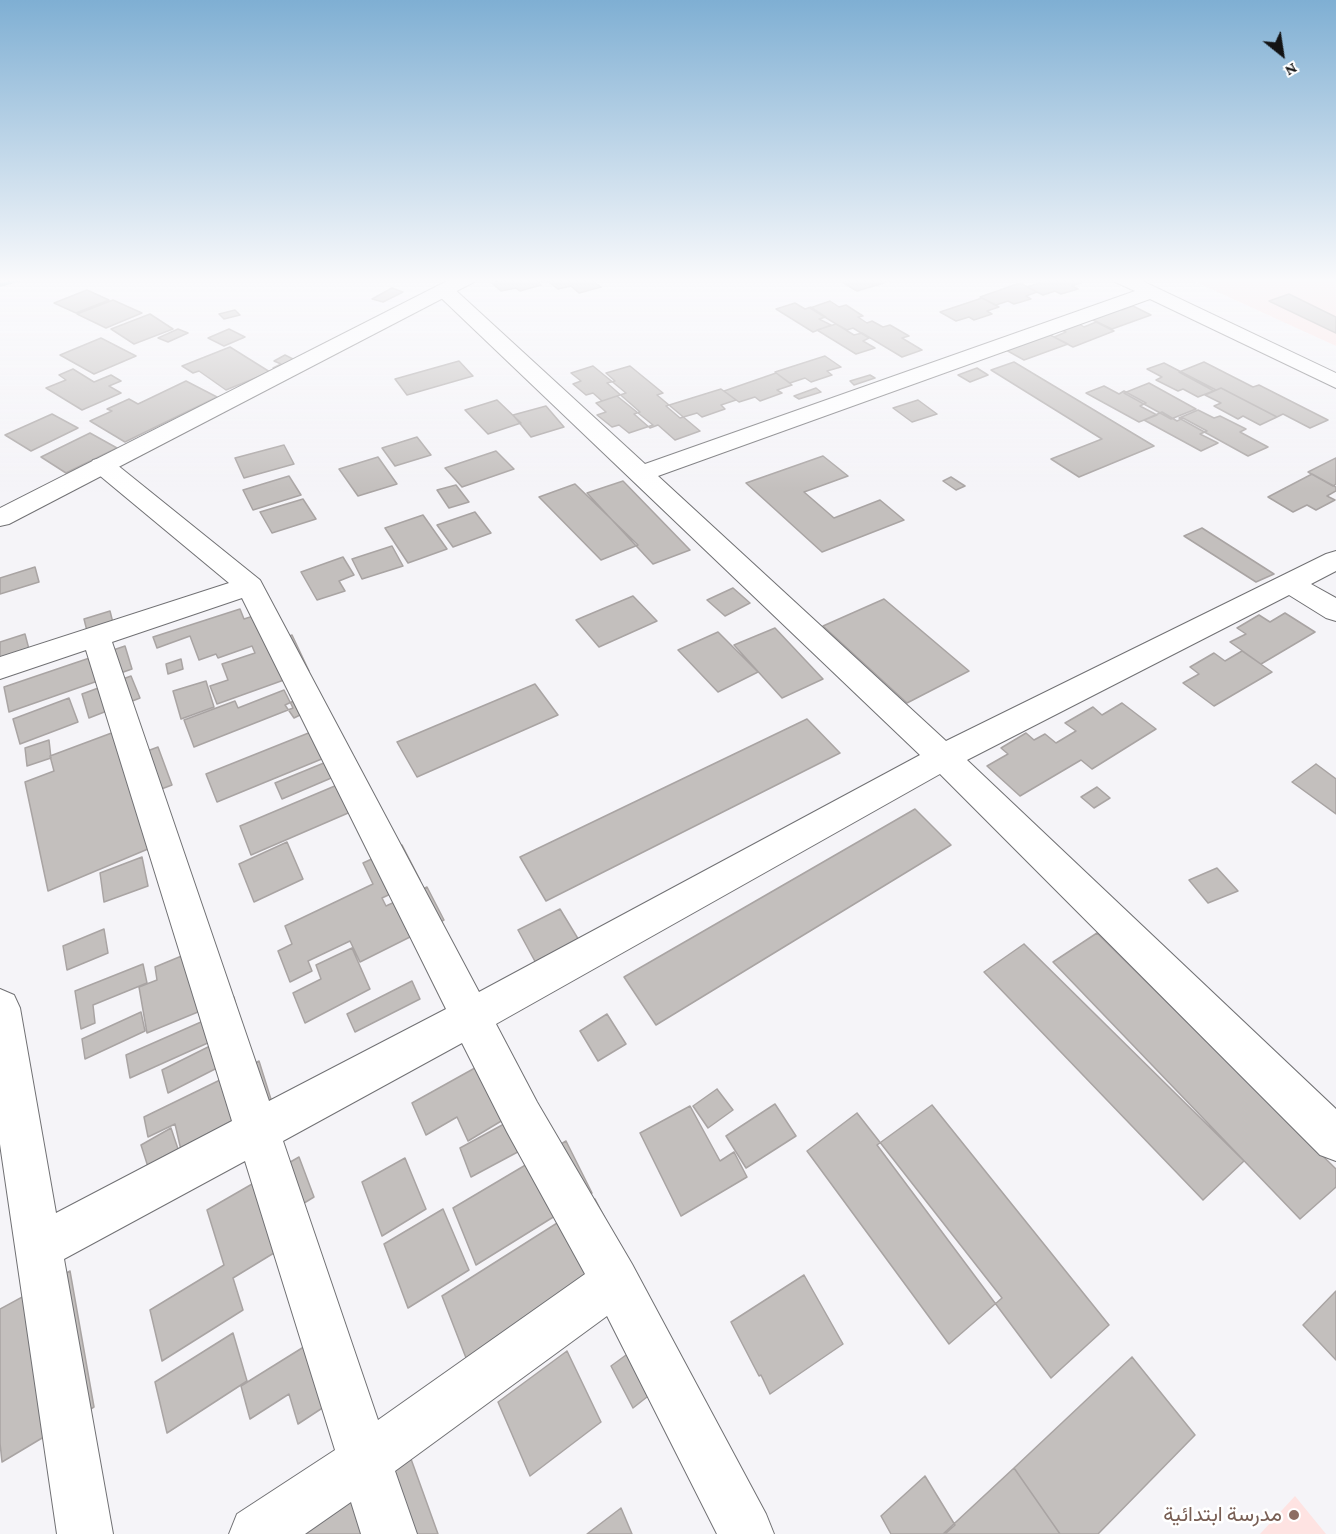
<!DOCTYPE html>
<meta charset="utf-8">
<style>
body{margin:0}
#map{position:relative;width:1336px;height:1534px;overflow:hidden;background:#f5f4f8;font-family:"Crimson Pro",serif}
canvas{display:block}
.north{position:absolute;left:1252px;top:24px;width:60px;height:60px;-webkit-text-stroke:4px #fff;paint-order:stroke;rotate:150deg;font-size:16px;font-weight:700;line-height:24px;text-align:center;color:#131314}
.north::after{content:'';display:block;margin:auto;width:21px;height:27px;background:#131314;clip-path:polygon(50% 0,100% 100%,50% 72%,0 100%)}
</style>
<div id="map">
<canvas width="1336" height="1534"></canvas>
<div class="north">N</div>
</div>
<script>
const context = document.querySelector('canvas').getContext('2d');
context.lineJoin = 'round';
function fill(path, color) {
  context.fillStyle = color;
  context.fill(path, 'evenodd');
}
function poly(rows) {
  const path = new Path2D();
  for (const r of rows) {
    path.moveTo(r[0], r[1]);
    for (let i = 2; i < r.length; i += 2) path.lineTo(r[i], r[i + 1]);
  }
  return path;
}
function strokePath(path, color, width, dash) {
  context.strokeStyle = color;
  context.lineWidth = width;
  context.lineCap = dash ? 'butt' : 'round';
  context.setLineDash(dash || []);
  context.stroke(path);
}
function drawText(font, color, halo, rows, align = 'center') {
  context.font = font + ' "Crimson Pro",Vazirmatn,serif';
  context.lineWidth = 5;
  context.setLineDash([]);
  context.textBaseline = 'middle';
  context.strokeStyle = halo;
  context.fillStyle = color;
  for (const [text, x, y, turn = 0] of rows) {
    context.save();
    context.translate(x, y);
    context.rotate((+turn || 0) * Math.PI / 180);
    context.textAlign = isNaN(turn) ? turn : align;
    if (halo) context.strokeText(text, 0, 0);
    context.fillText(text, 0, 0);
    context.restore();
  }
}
const education = poly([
 [1187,278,1336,278,1336,346],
 [1295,1496,1326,1534,1260,1534]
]);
const stream = poly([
 [25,278,33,278,0,287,0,283,25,278]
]);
const building = poly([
 [513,278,550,278,552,279,538,282,541,285,520,291,516,288,501,291,492,283,513,278],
 [556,278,601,278,592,280,601,287,579,293,571,286,558,289,546,280,556,278],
 [853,278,900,278,857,291,842,282,855,279,853,278],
 [1055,278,1074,278,1083,282,1072,286,1078,289,1061,294,1055,291,1043,295,1027,287,1055,278],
 [1020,283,1037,292,1026,296,1031,299,1014,304,1008,301,996,305,980,297,1020,283],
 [392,288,403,292,383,302,372,299,392,288],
 [87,290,109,300,76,313,54,303,87,290],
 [1289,294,1336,317,1336,333,1269,301,1289,294],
 [982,298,999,307,987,311,992,314,974,320,969,317,956,321,940,312,982,298],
 [113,300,142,313,106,328,77,314,113,300],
 [830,301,839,307,846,305,863,316,858,317,867,323,872,321,883,327,890,325,909,336,902,338,922,350,902,357,862,333,854,335,810,308,830,301],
 [795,303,805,309,811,307,826,317,819,319,831,325,813,332,776,309,795,303],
 [1133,306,1151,315,1112,329,1093,320,1115,307,1122,310,1133,306],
 [235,310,240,315,224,319,219,314,235,310],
 [150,314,173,329,134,344,111,329,150,314],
 [1096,322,1114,331,1073,347,1054,337,1066,332,1060,329,1078,323,1084,327,1096,322],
 [836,324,847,330,853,328,869,338,863,341,875,348,856,354,817,330,836,324],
 [178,329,188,333,168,342,158,338,178,329],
 [229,329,245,337,224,346,208,338,229,329],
 [1050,335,1068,344,1024,360,1006,350,1050,335],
 [101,338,136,356,94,374,60,355,101,338],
 [230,347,270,372,226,390,199,371,193,373,182,366,230,347],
 [285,355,301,363,282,372,273,368,281,364,274,361,285,355],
 [825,356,841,367,827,371,832,375,811,382,805,378,790,383,775,372,825,356],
 [459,361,473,376,407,395,395,379,459,361],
 [1014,362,1154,446,1079,477,1051,459,1102,439,991,370,1014,362],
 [1204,362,1253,387,1259,385,1328,420,1310,428,1283,414,1277,417,1221,388,1214,391,1179,372,1204,362],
 [1164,363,1216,390,1198,397,1183,389,1178,391,1156,380,1162,377,1147,369,1164,363],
 [593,366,626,393,602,401,593,393,586,395,573,384,581,381,571,373,593,366],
 [630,366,663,393,657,395,700,431,675,440,658,425,650,428,634,414,640,412,607,383,615,381,606,373,630,366],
 [977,368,988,375,970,382,958,375,977,368],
 [73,369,94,382,111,375,121,381,109,386,121,393,82,410,46,388,66,380,59,375,73,369],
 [776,373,792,385,777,390,782,393,760,401,755,397,739,402,724,391,776,373],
 [870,375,875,378,854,385,850,381,870,375],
 [186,381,217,397,125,442,90,421,112,411,107,409,129,399,138,404,186,381],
 [1149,383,1196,409,1171,419,1124,393,1149,383],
 [1104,386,1119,394,1124,391,1146,403,1140,406,1157,415,1139,422,1086,393,1104,386],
 [816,388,821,392,799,399,794,396,816,388],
 [1221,388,1277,417,1260,425,1243,416,1238,419,1214,406,1221,403,1205,395,1221,388],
 [721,389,736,400,721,405,725,409,702,417,697,413,680,418,666,406,721,389],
 [617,396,653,425,629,433,619,425,612,427,597,415,606,412,596,403,617,396],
 [497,400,521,423,488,434,465,410,497,400],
 [918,400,937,414,912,422,893,408,918,400],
 [546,406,564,427,531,437,513,415,546,406],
 [1198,410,1214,418,1220,416,1246,429,1240,432,1268,447,1248,456,1179,418,1198,410],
 [1162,412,1177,421,1183,418,1207,431,1200,434,1218,443,1201,451,1144,420,1162,412],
 [52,414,78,428,31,451,5,435,52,414],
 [90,433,117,448,66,473,41,457,90,433],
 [417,437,431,455,395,466,382,448,417,437],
 [284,445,294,464,244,478,235,458,284,445],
 [496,451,514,469,462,487,445,468,496,451],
 [823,456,848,476,804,492,834,518,880,500,904,520,822,552,746,483,823,456],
 [378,457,397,484,358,496,339,469,378,457],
 [1336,458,1336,484,1333,486,1308,472,1336,458],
 [1312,474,1336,487,1336,491,1327,496,1335,500,1316,510,1307,505,1293,512,1268,497,1312,474],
 [289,476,301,495,253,510,243,490,289,476],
 [951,477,965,486,956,490,943,481,951,477],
 [623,481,690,550,653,564,587,493,623,481],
 [575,484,638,545,601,560,539,497,575,484],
 [456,485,469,502,449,508,437,490,456,485],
 [303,499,316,519,272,533,260,512,303,499],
 [475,512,491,533,453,547,437,525,475,512],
 [423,515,447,549,408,563,385,528,423,515],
 [1202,528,1274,574,1256,582,1184,536,1202,528],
 [392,546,403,566,362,579,352,559,392,546],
 [343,557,354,575,339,581,345,591,317,600,301,572,343,557],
 [35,567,39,582,0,594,0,578,35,567],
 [733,588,750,603,725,616,707,600,733,588],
 [633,596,657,621,599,647,576,620,633,596],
 [884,599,969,671,907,703,823,626,884,599],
 [240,609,244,619,272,610,285,638,292,635,309,671,217,704,210,686,228,680,222,664,255,653,252,646,218,658,216,654,199,660,190,636,157,648,153,637,240,609],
 [110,611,115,631,89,639,84,619,110,611],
 [1285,613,1315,632,1261,664,1230,642,1246,634,1237,628,1259,615,1270,622,1285,613],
 [775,628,823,679,782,698,734,645,775,628],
 [718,632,758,672,718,692,678,650,718,632],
 [25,634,30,653,0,663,0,642,25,634],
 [125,646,132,669,9,712,4,687,125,646],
 [1242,651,1272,672,1214,706,1183,683,1199,674,1190,667,1214,653,1225,661,1242,651],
 [181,659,183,669,168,674,166,664,181,659],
 [131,676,140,698,89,718,82,694,131,676],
 [206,681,214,707,181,719,173,691,206,681],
 [535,684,558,715,417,777,397,742,535,684],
 [284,690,293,708,194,747,184,720,235,701,238,708,284,690],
 [311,693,320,705,294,718,285,705,311,693],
 [69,698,78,722,20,744,13,719,69,698],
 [1122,703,1156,729,1092,769,1081,760,1020,796,987,766,1008,754,1001,748,1026,733,1034,740,1045,734,1056,743,1076,731,1065,723,1093,707,1102,715,1122,703],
 [807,719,840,753,546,901,520,857,807,719],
 [133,725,142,753,158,747,172,785,156,791,148,849,48,891,25,782,54,771,50,756,133,725],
 [316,730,329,756,217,802,206,774,316,730],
 [49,740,51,758,27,766,25,748,49,740],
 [336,758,343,773,282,799,275,783,336,758],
 [1316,764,1336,779,1336,814,1292,782,1316,764],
 [349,780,362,807,251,855,240,826,349,780],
 [1097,787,1110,798,1094,808,1081,797,1097,787],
 [915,809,951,845,656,1025,624,977,915,809],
 [287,842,303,879,254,902,239,864,287,842],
 [402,845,420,880,382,898,386,906,427,887,444,920,360,962,350,941,308,961,312,971,290,982,278,951,292,944,285,926,373,884,363,863,402,845],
 [142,857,148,886,104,902,100,873,142,857],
 [1217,868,1238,891,1208,903,1189,880,1217,868],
 [560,909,580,942,537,965,518,930,560,909],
 [104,929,108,953,67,970,63,946,104,929],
 [1097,933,1336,1169,1336,1187,1300,1219,1053,962,1097,933],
 [213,943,227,1000,147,1033,139,987,157,980,155,967,213,943],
 [1024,944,1244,1161,1203,1200,984,972,1024,944],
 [352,948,370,989,305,1023,293,993,321,979,316,965,352,948],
 [143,964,147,983,93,1005,95,1023,81,1029,75,991,143,964],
 [412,981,420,999,355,1032,347,1014,412,981],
 [234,997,241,1028,130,1078,126,1055,201,1022,199,1012,234,997],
 [141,1012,145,1031,85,1059,82,1039,141,1012],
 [607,1014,626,1044,598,1061,580,1031,607,1014],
 [212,1045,219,1067,168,1093,162,1070,212,1045],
 [491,1059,518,1111,468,1141,457,1117,426,1135,412,1103,491,1059],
 [259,1061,280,1128,187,1176,175,1124,148,1137,144,1117,259,1061],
 [717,1089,733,1110,708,1128,693,1106,717,1089],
 [775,1104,796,1136,746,1168,726,1136,775,1104],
 [932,1105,1109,1325,1051,1378,877,1145,932,1105],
 [690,1106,720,1161,734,1152,747,1177,681,1216,640,1133,690,1106],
 [857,1113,1002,1298,949,1344,807,1151,857,1113],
 [515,1118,527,1147,471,1177,460,1148,515,1118],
 [171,1128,179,1152,149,1170,141,1145,171,1128],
 [566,1141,592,1193,476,1265,453,1208,566,1141],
 [299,1157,314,1197,296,1208,305,1234,233,1278,243,1310,162,1361,150,1310,224,1265,207,1210,299,1157],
 [405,1158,426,1209,382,1236,362,1182,405,1158],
 [595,1199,626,1259,468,1363,442,1296,595,1199],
 [443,1209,469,1270,408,1308,384,1244,443,1209],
 [70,1271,94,1407,2,1462,0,1443,0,1309,70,1271],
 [804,1275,843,1344,770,1394,761,1375,759,1376,731,1322,804,1275],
 [1336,1291,1336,1360,1303,1325,1336,1291],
 [339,1325,359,1384,298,1424,289,1394,250,1419,241,1386,339,1325],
 [659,1331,680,1371,633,1408,611,1366,659,1331],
 [233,1333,247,1381,167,1433,155,1382,233,1333],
 [567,1351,601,1422,530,1476,498,1402,567,1351],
 [1132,1357,1195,1435,1098,1534,1060,1534,1014,1468,1132,1357],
 [411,1459,438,1534,305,1534,411,1459],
 [1014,1468,1060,1534,943,1534,1014,1468],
 [925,1476,955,1525,945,1534,891,1534,881,1516,925,1476],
 [621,1508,632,1534,587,1534,621,1508]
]);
const minor = poly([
 [1113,278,1136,278,1336,373,1336,388,1150,299,658,476,946,741,1326,554,1336,551,1336,571,1311,584,1336,598,1336,621,1326,618,1289,595,967,760,1336,1109,1336,1161,1320,1155,940,774,496,1024,537,1102,632,1264,766,1514,774,1534,717,1534,607,1316,395,1471,417,1534,361,1534,351,1502,305,1534,229,1534,237,1514,335,1450,245,1161,64,1259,113,1534,57,1534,0,1144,0,989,14,995,20,1008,56,1213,232,1121,86,650,0,679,0,657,229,583,93,470,90,465,93,460,102,458,111,460,260,580,479,992,920,755,437,294,434,290,437,286,451,286,645,464,1135,291,1115,282,1113,278],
 [242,598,446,1009,269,1101,112,642,242,598],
 [462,1043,507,1132,585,1274,378,1420,283,1141,462,1043]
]);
const primary = poly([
 [453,278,476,278,474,282,9,524,0,526,0,508,453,278]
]);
const markers = [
 [1294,1515,6,"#8d6e63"]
];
const nearEducationnames = [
 ["مدرسة ابتدائية",1282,1515]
];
fill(education, '#fee3e2');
fill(stream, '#83a8b3');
fill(building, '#c3bfbd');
strokePath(building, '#a9a4a3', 1.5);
strokePath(minor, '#717174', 2);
strokePath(primary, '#717174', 2);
fill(minor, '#fff');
fill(primary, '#fff');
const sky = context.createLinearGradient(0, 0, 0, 492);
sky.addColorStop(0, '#7fafd3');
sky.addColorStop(0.57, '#fafafc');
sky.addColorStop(1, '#fafafc00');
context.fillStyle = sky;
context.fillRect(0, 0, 1336, 492);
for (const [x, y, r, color] of markers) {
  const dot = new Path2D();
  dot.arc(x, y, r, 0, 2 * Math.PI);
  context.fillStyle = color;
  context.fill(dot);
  strokePath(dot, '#fff', 2);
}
drawText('21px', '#785e54', '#fff', nearEducationnames, 'right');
</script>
